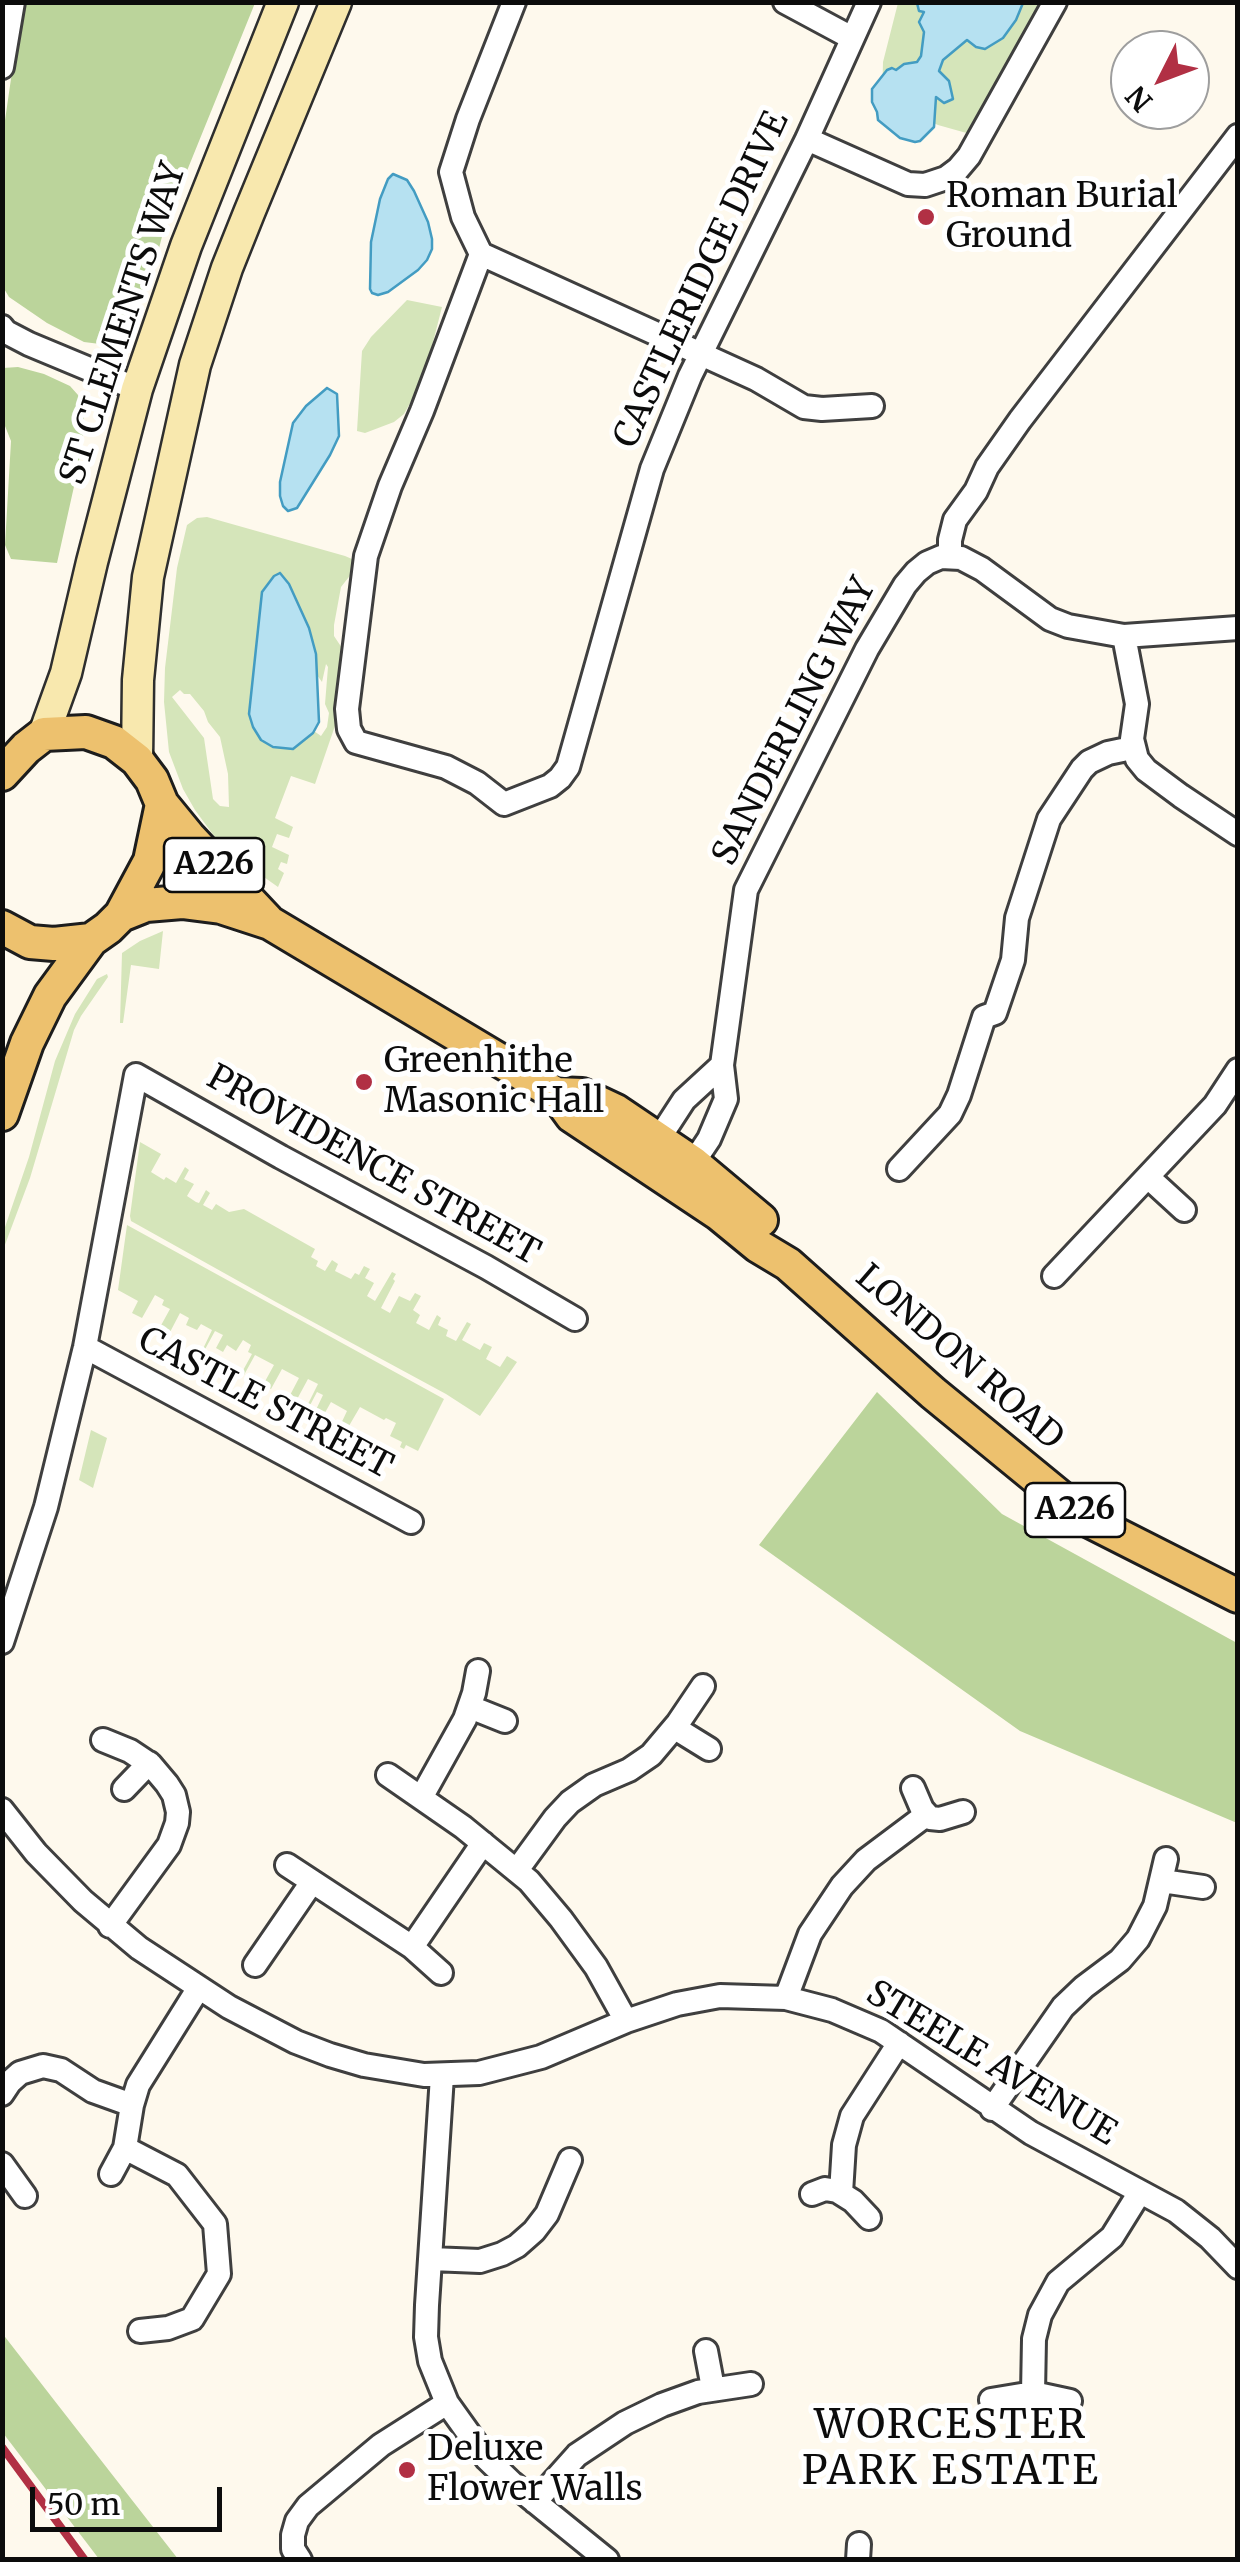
<!DOCTYPE html>
<style>
body{margin:0}
#map{position:relative;width:1240px;height:2562px;overflow:hidden;background:#fef9ed;font-family:Merriweather,serif}
canvas{display:block}
.frame{position:absolute;inset:0;border:5px solid #0c0c0c;pointer-events:none}
.north{position:absolute;left:1110px;top:30px;width:100px;height:100px;box-sizing:border-box;background:#fff;border:2px solid #9e9e9e;border-radius:50%;rotate:228deg;font-size:28px;font-weight:700;line-height:40px;text-align:center;color:#0c0c0c}
.north::after{content:'';display:block;margin:auto;width:35px;height:45px;background:#b13044;clip-path:polygon(50% 0,100% 100%,50% 72%,0 100%)}
.scale{position:absolute;left:30px;top:2487px;width:192px;height:45px;box-sizing:border-box;border:5px solid #0c0c0c;border-top:0;padding-left:12px;font-size:30px;line-height:35px;white-space:nowrap;color:#0c0c0c;-webkit-text-stroke:8px #fff;paint-order:stroke}
</style>
<div id="map">
<canvas width="1240" height="2562"></canvas>
<div class="frame"></div>
<div class="north">N</div>
<div class="scale">50 m</div>
</div>
<script>
const context = document.querySelector('canvas').getContext('2d');
context.lineJoin = 'round';
function fill(path, color) {
  context.fillStyle = color;
  context.fill(path, 'evenodd');
}
function poly(rows) {
  const path = new Path2D();
  for (const r of rows) {
    path.moveTo(r[0], r[1]);
    for (let i = 2; i < r.length; i += 2) path.lineTo(r[i], r[i + 1]);
  }
  return path;
}
function strokePath(path, color, width, dash) {
  context.strokeStyle = color;
  context.lineWidth = width;
  context.lineCap = dash ? 'butt' : 'round';
  context.setLineDash(dash || []);
  context.stroke(path);
}
function drawText(font, color, halo, rows, align = 'center') {
  context.font = font + ' Merriweather,serif';
  context.lineWidth = 10;
  context.setLineDash([]);
  context.textBaseline = 'middle';
  context.strokeStyle = halo;
  context.fillStyle = color;
  for (const [text, x, y, turn = 0] of rows) {
    context.save();
    context.translate(x, y);
    context.rotate((+turn || 0) * Math.PI / 180);
    context.textAlign = isNaN(turn) ? turn : align;
    if (halo) context.strokeText(text, 0, 0);
    context.fillText(text, 0, 0);
    context.restore();
  }
}
const green = poly([
 [898,3,1043,3,970,134,938,125,882,101,883,62],
 [407,300,442,307,432,346,413,398,404,414,394,422,365,433,357,431,362,351,371,337],
 [207,517,345,556,352,559,354,563,352,573,341,587,334,625,334,636,344,651,337,720,315,784,291,776,275,818,293,827,289,838,277,834,272,847,289,855,287,864,281,862,278,869,284,873,278,887,230,853,217,840,195,810,183,789,169,752,164,702,165,668,177,568,187,525,197,518],
 [280,573,289,584,309,628,316,654,317,675,322,682,326,664,328,667,325,704,329,713,327,727,321,736,314,731,293,749,265,743,250,701,262,592,270,580],
 [180,690,184,694,190,694,204,711,208,722,220,737,228,774,229,807,220,806,213,799,204,738,172,697],
 [163,931,159,969,131,965,123,1023,120,1023,122,953,140,941],
 [107,974,108,977,81,1016,74,1030,30,1178,3,1250,3,1233,29,1157,55,1061,75,1014,97,979],
 [140,1142,161,1154,151,1172,164,1180,166,1177,176,1183,185,1167,189,1170,184,1179,194,1184,187,1196,196,1202,199,1203,206,1190,210,1193,203,1205,212,1210,216,1204,229,1212,244,1209,315,1249,311,1257,318,1261,316,1266,325,1271,332,1260,338,1264,335,1271,351,1279,355,1273,359,1275,364,1266,370,1269,365,1278,374,1283,367,1296,375,1301,392,1272,396,1274,393,1279,395,1281,381,1308,390,1313,399,1296,410,1301,415,1293,421,1296,413,1310,420,1315,416,1323,429,1330,437,1315,441,1318,438,1325,448,1330,446,1336,456,1341,467,1322,471,1324,462,1340,480,1350,484,1343,492,1347,486,1359,500,1367,507,1356,517,1362,480,1416,446,1394,276,1302,131,1221,130,1216],
 [127,1225,444,1399,418,1451,406,1445,404,1449,400,1447,402,1442,390,1436,396,1423,386,1418,384,1420,360,1407,346,1431,339,1428,347,1411,331,1402,322,1418,314,1414,323,1395,317,1392,307,1411,305,1410,318,1384,308,1379,295,1403,288,1399,299,1378,282,1369,271,1389,263,1385,274,1365,255,1355,244,1375,241,1374,252,1354,248,1352,251,1345,243,1340,236,1351,227,1345,223,1352,216,1348,223,1335,215,1331,203,1353,201,1353,212,1330,201,1324,197,1330,186,1325,189,1318,180,1313,169,1334,159,1329,170,1309,162,1305,164,1300,155,1295,142,1318,132,1313,138,1301,118,1290],
 [91,1430,107,1438,93,1488,79,1480]
]);
const forest = poly([
 [22,3,255,3,165,225,158,252,135,311,126,331,108,345,84,342,47,323,9,297,3,287,3,134],
 [18,367,44,374,70,386,78,395,84,411,84,429,77,473,57,563,11,559,5,545,11,441,3,421,3,368],
 [877,1392,1002,1514,1237,1643,1237,1823,1020,1731,759,1545],
 [2,2333,54,2400,178,2559,99,2559,3,2433]
]);
const water = poly([
 [917,3,1023,3,1016,20,1003,38,985,49,976,47,967,40,943,60,939,71,949,81,953,99,944,103,936,97,934,127,920,141,915,142,900,138,878,120,877,112,872,102,872,89,887,70,892,68,896,70,904,64,917,62,921,56,924,32,919,22,924,12,919,11,917,3],
 [393,174,407,180,414,191,428,222,432,239,432,249,427,260,418,270,388,292,378,295,372,293,370,289,371,242,380,199,388,179,393,174],
 [327,388,337,394,339,436,330,455,297,508,288,511,283,506,280,496,280,482,293,423,306,406,327,388],
 [280,573,289,584,309,628,316,654,319,722,313,733,293,749,273,747,261,740,253,727,249,714,262,592,274,576,280,573]
]);
const minor = poly([
 [514,2,468,119,451,172,463,217,481,254,422,411,390,486,366,556,347,709,349,729,356,742,446,767,477,783,504,804,550,786,560,778,568,767,652,469,690,376,807,139,869,2],
 [785,2,852,38],
 [2,67,13,2],
 [807,139,908,184,925,185,946,178,958,169,969,156,1055,2],
 [481,254,756,379,804,407,822,409,872,406],
 [2,327,6,332,29,344,137,389],
 [950,556,950,540,955,520,976,491,987,467,1020,420,1238,136],
 [1124,636,1137,704,1132,739,1137,759,1146,770,1181,796,1238,834],
 [658,1153,658,1140,684,1100,722,1065],
 [683,1166,693,1163,709,1139,726,1099,722,1065,746,890,867,649,905,585,916,572,927,563,941,557,961,558,982,569,1050,619,1068,626,1124,636,1238,628],
 [899,1169,950,1114,959,1095,984,1017,995,1013,1013,960,1017,918,1049,819,1082,769,1089,762,1108,753,1132,748],
 [1148,1177,1184,1210],
 [1054,1276,1215,1105,1238,1070],
 [85,1347,411,1522],
 [2,1642,46,1507,85,1347,136,1075,281,1157,486,1267,575,1319],
 [470,1707,505,1721],
 [675,1728,709,1749],
 [103,1740,130,1751,151,1765,167,1784,174,1795,178,1812,177,1823,169,1845,110,1926],
 [388,1775,463,1827,529,1881,561,1919,596,1967,626,2021],
 [913,1788,922,1809,930,1818,940,1819,963,1812],
 [124,1789,149,1763],
 [421,1798,465,1719,474,1693,478,1671],
 [2,1810,36,1853,83,1901,139,1948,229,2007,296,2042,330,2055,364,2065,424,2075,479,2073,541,2057,626,2021,677,2004,720,1996,786,1998,832,2010,881,2031,1031,2133,1176,2211,1210,2238,1238,2267],
 [287,1865,412,1947,441,1973],
 [517,1870,555,1818,570,1802,594,1785,629,1770,651,1755,678,1723,703,1686],
 [1162,1881,1203,1887],
 [412,1947,483,1843],
 [255,1965,312,1882],
 [786,1998,810,1934,842,1886,866,1860,926,1815],
 [442,2076,427,2305,426,2337,430,2361,447,2403,487,2459,512,2483,607,2560],
 [2,2094,10,2082,20,2073,43,2066,61,2070,93,2091,132,2105],
 [992,2109,1063,2007,1084,1987,1120,1960,1138,1939,1155,1906,1166,1859],
 [125,2148,177,2175,215,2224,219,2274,192,2319,168,2328,140,2331],
 [2,2164,25,2196],
 [111,2174,125,2148,132,2105,138,2085,198,1989],
 [841,2193,844,2145,852,2116,899,2043],
 [812,2194,825,2189,837,2191,853,2201,869,2218],
 [431,2259,480,2261,502,2254,517,2246,534,2231,547,2214,570,2160],
 [706,2351,713,2388],
 [991,2400,1033,2393],
 [1070,2401,1033,2393,1034,2339,1040,2315,1058,2282,1112,2237,1140,2192],
 [535,2502,577,2455,625,2423,662,2405,698,2392,751,2384],
 [300,2560,293,2549,293,2535,297,2521,308,2506,381,2445,447,2403],
 [858,2560,859,2544]
]);
const secondary = poly([
 [44,734,66,673,92,562,137,389,186,246,283,2],
 [137,760,138,680,148,577,195,365,227,268,249,213,336,2]
]);
const primary = poly([
 [2,774,26,748,44,734,86,732,114,742,137,760,152,780,162,804,189,837,267,920],
 [121,915,146,905,182,902,221,907,270,923,556,1094,572,1116,719,1214,758,1246,788,1264,933,1393,1088,1520,1238,1596],
 [2,927,30,942,54,944,91,940,108,928,121,915,150,861,162,804],
 [556,1094,582,1095,616,1111,693,1163,761,1220],
 [2,1114,27,1043,50,996,91,940]
]);
const rail = poly([
 [2,2447,85,2560]
]);
const markers = [
 [926,217,10,"#b13044"],
 [364,1082,10,"#b13044"],
 [407,2470,10,"#b13044"]
];
const shields = [
 [214,865,100],
 [1075,1510,100]
];
const shieldNames = [
 ["A226",214,865],
 ["A226",1075,1510]
];
const poiNames = [
 ["Roman Burial",946,197],
 ["Ground",946,237],
 ["Greenhithe",384,1062],
 ["Masonic Hall",384,1102],
 ["Deluxe",427,2450],
 ["Flower Walls",427,2490]
];
const streetNames = [
 ["CASTLERIDGE DRIVE",702,280,-65],
 ["ST CLEMENTS WAY",124,324,-72],
 ["SANDERLING WAY",795,722,-63],
 ["PROVIDENCE STREET",373,1166,29],
 ["LONDON ROAD",959,1358,41],
 ["CASTLE STREET",265,1404,28],
 ["STEELE AVENUE",991,2064,31]
];
const quarterNames = [
 ["WORCESTER",951,2427],
 ["PARK ESTATE",951,2473]
];
fill(green, '#d5e5ba');
fill(forest, '#bbd49b');
fill(water, '#b6e1f1');
strokePath(water, '#439cc2', 2.5);
strokePath(minor, '#3f3f3f', 28);
strokePath(secondary, '#2e2e2e', 35);
strokePath(primary, '#1d1d1d', 38);
strokePath(minor, '#fff', 22);
strokePath(secondary, '#f8e8ae', 30);
strokePath(primary, '#edc16e', 32);
strokePath(rail, '#b13044', 8);
for (const [x, y, r, color] of markers) {
  const dot = new Path2D();
  dot.arc(x, y, r, 0, 2 * Math.PI);
  context.fillStyle = color;
  context.fill(dot);
  strokePath(dot, '#fff', 4);
}
for (const [x, y, w] of shields) {
  const box = new Path2D();
  box.roundRect(x - w / 2, y - 27, w, 54, 8);
  context.fillStyle = '#fff';
  context.fill(box);
  strokePath(box, '#0c0c0c', 2.5);
}
drawText('bold 32px', '#0c0c0c', null, shieldNames);
drawText('35px', '#0c0c0c', '#fff', poiNames, 'left');
drawText('35px', '#0c0c0c', '#fff', streetNames);
context.letterSpacing = '2.5px';
drawText('40px', '#0c0c0c', '#fff', quarterNames);
context.letterSpacing = '0px';
</script>
